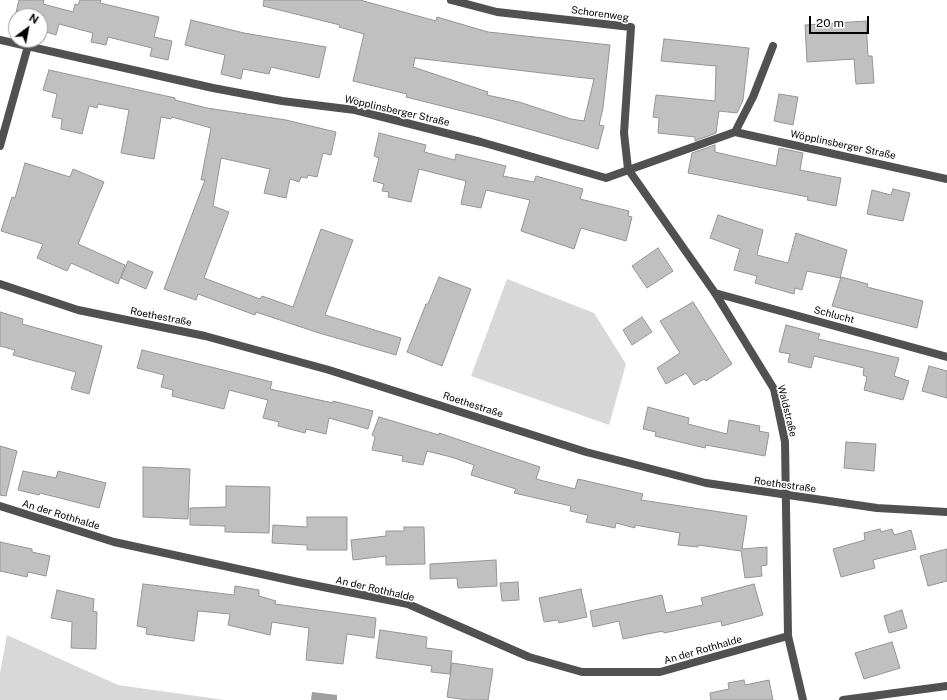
<!DOCTYPE html>
<meta charset="utf-8">
<style>
body{margin:0}
#map{position:relative;width:947px;height:700px;overflow:hidden;background:#fff;font-family:"Public Sans",sans-serif}
canvas{display:block}
.north{position:absolute;left:8px;top:8px;width:40px;height:40px;box-sizing:border-box;background:#fff;border:1px solid #999;border-radius:50%;rotate:32deg;font-size:11px;font-weight:700;line-height:16px;text-align:center;color:#000}
.north::after{content:'';display:block;margin:auto;width:14px;height:18px;background:#000;clip-path:polygon(50% 0,100% 100%,50% 72%,0 100%)}
.scale{position:absolute;left:809px;top:16px;width:60px;height:18px;box-sizing:border-box;border:2px solid #000;border-top:0;padding-left:5px;font-size:12px;line-height:14px;white-space:nowrap;color:#000;-webkit-text-stroke:3px #fff;paint-order:stroke}
</style>
<div id="map">
<canvas width="947" height="700"></canvas>
<div class="north">N</div>
<div class="scale">20 m</div>
</div>
<script>
const context = document.querySelector('canvas').getContext('2d');
context.lineJoin = 'round';
function fill(path, color) {
  context.fillStyle = color;
  context.fill(path, 'evenodd');
}
function poly(rows) {
  const path = new Path2D();
  for (const r of rows) {
    path.moveTo(r[0], r[1]);
    for (let i = 2; i < r.length; i += 2) path.lineTo(r[i], r[i + 1]);
  }
  return path;
}
function strokePath(path, color, width, dash) {
  context.strokeStyle = color;
  context.lineWidth = width;
  context.lineCap = dash ? 'butt' : 'round';
  context.setLineDash(dash || []);
  context.stroke(path);
}
function drawText(font, color, halo, rows, align = 'center') {
  context.font = font + ' "Public Sans",sans-serif';
  context.lineWidth = 3.5;
  context.setLineDash([]);
  context.textBaseline = 'middle';
  context.strokeStyle = halo;
  context.fillStyle = color;
  for (const [text, x, y, turn = 0] of rows) {
    context.save();
    context.translate(x, y);
    context.rotate((+turn || 0) * Math.PI / 180);
    context.textAlign = isNaN(turn) ? turn : align;
    if (halo) context.strokeText(text, 0, 0);
    context.fillText(text, 0, 0);
    context.restore();
  }
}
const green = poly([
 [507,279,594,313,626,364,609,425,471,376],
 [7,635,118,685,225,700,0,700,0,673]
]);
const water = poly([
 [312,692,337,695,337,700,311,700]
]);
const building = poly([
 [19,0,44,0,43,4,73,12,75,4,78,5,80,0,101,0,100,3,159,17,154,37,172,41,168,60,150,56,152,48,108,37,106,45,91,42,93,33,59,24,56,35,40,30,40,16,15,17,19,0],
 [264,0,360,0,436,21,437,17,488,32,610,45,603,108,599,125,604,126,598,149,490,118,406,97,407,94,353,81,364,34,339,27,340,25,263,6,264,0],
 [415,58,559,75,594,79,584,121,571,119,519,102,487,95,488,92,413,67,415,58],
 [191,20,244,33,326,47,319,78,271,67,269,74,243,69,241,79,221,74,225,55,185,45,191,20],
 [866,21,868,56,872,56,874,83,856,84,854,59,807,62,805,25,866,21],
 [664,39,749,48,743,100,737,113,719,111,716,133,695,141,695,137,658,133,659,118,653,117,656,95,715,101,716,66,661,61,664,39],
 [49,70,175,98,175,100,207,108,286,120,336,132,331,155,323,153,317,177,308,175,307,178,301,177,299,182,290,179,286,198,264,193,270,169,221,158,213,206,229,212,204,278,260,299,262,296,293,307,321,229,353,240,325,315,401,338,396,355,319,333,256,312,255,315,198,294,196,300,164,289,205,180,201,180,211,128,172,117,171,119,161,117,154,159,121,153,129,110,98,104,97,108,89,106,82,134,61,129,62,119,52,117,57,94,43,90,49,70],
 [779,94,798,97,793,125,774,121,779,94],
 [379,133,426,145,424,152,455,160,456,154,506,166,503,176,534,182,536,176,583,189,580,199,629,211,628,216,632,217,626,241,581,228,574,249,521,231,530,200,486,190,481,208,461,204,466,181,419,169,411,202,388,197,389,192,382,191,384,184,373,181,379,158,374,156,379,133],
 [715,145,715,152,776,166,779,148,803,153,800,170,841,178,836,206,807,200,808,197,688,173,692,153,715,145],
 [25,163,70,177,73,169,104,182,78,244,125,265,118,284,71,263,67,271,37,258,43,244,1,231,12,197,15,198,25,163],
 [893,189,910,193,903,221,867,214,872,190,891,195,893,189],
 [718,215,763,230,757,255,788,263,796,233,847,250,840,278,807,271,802,290,795,288,794,294,755,283,757,276,734,270,740,249,710,238,718,215],
 [658,248,673,271,647,288,632,266,658,248],
 [128,261,153,272,146,289,121,278,128,261],
 [439,277,471,289,442,366,407,352,426,304,428,304,439,277],
 [841,277,868,284,867,287,923,301,917,328,832,306,841,277],
 [693,302,732,364,706,381,704,379,694,385,686,373,666,384,657,368,680,353,660,321,693,302],
 [0,312,23,319,22,324,102,346,89,394,71,389,76,372,13,355,15,350,0,346,0,312],
 [642,317,652,332,632,345,623,330,642,317],
 [786,325,820,334,818,339,899,358,894,376,909,381,903,400,864,390,867,377,863,375,864,368,814,356,811,368,788,362,790,354,779,352,786,325],
 [142,350,272,382,270,389,333,403,333,401,373,411,368,429,329,418,326,434,306,429,305,433,278,426,279,422,263,418,268,400,229,390,224,409,172,396,173,390,161,387,164,375,137,368,142,350],
 [929,366,947,371,947,398,922,391,929,366],
 [648,407,689,418,688,424,727,434,729,420,760,426,759,431,769,433,765,456,706,445,705,448,655,436,656,432,643,429,648,407],
 [379,417,439,435,439,433,540,467,536,479,575,489,578,479,643,494,641,500,747,516,742,549,767,547,767,565,761,566,762,576,745,578,741,551,698,545,698,547,678,545,680,533,635,525,635,528,616,523,615,528,586,522,588,515,570,511,571,506,514,493,516,489,471,475,474,465,451,457,427,451,423,465,402,461,403,456,372,450,375,437,372,435,379,417],
 [846,442,876,444,874,471,844,468,846,442],
 [0,446,17,451,6,496,0,495,0,446],
 [143,467,190,469,188,519,143,517,143,467],
 [23,471,56,478,58,471,106,483,99,508,40,493,39,495,18,490,23,471],
 [226,486,270,487,269,533,225,532,225,526,190,525,190,508,226,507,226,486],
 [307,517,347,517,347,550,307,550,307,545,272,543,273,525,307,527,307,517],
 [404,527,424,527,425,564,386,565,386,556,353,560,351,540,386,536,386,531,404,531,404,527],
 [880,529,881,532,892,529,894,535,911,530,916,549,873,560,875,568,841,577,833,549,865,540,864,533,880,529],
 [0,542,32,549,32,552,50,556,46,576,28,572,27,577,0,571,0,542],
 [947,549,947,581,928,586,920,556,947,549],
 [496,560,497,586,458,588,457,578,430,579,430,564,496,560],
 [518,582,519,600,502,601,500,583,518,582],
 [143,584,234,595,235,586,259,590,259,596,276,601,275,604,376,618,374,638,347,634,343,664,306,660,309,628,272,622,270,635,228,625,230,614,198,611,194,641,146,634,147,628,137,626,143,584],
 [754,584,763,615,722,626,721,621,664,633,663,631,623,639,619,621,593,627,590,611,662,595,666,613,703,605,701,598,754,584],
 [581,589,587,617,559,623,558,620,544,622,539,598,581,589],
 [57,590,94,599,93,611,97,612,96,649,71,648,72,622,51,618,57,590],
 [902,610,907,628,889,633,884,616,902,610],
 [380,630,427,637,426,648,452,651,450,674,431,672,432,666,376,658,380,630],
 [892,642,900,668,864,679,855,653,892,642],
 [452,663,493,669,488,700,467,700,447,697,452,663],
 [744,680,745,685,769,680,773,700,711,700,710,693,729,689,728,683,744,680]
]);
const street = poly([
 [451,0,497,12,631,27,624,133,628,169,715,293,774,389,785,442,788,636,803,700],
 [0,40,213,88,282,101,355,110,481,142,606,178,735,132,753,97,773,46],
 [735,132,947,179],
 [0,146,28,46],
 [0,284,78,310,205,336,329,370,586,452,706,483,877,508,947,512],
 [715,293,947,357],
 [0,506,114,542,298,582,408,604,529,657,582,672,660,672,788,636],
 [843,700,947,686]
]);
const streetNames = [
 ["Schorenweg",600,14,8],
 ["Wöpplinsberger Straße",397,111,13],
 ["Wöpplinsberger Straße",843,145,12],
 ["Schlucht",834,315,15],
 ["Roethestraße",161,317,11],
 ["Roethestraße",473,405,18],
 ["Waldstraße",787,411,76],
 ["Roethestraße",785,485,8],
 ["An der Rothhalde",61,515,17],
 ["An der Rothhalde",375,589,13],
 ["An der Rothhalde",703,650,-16]
];
fill(green, '#d8d8d8');
fill(water, '#9f9f9f');
fill(building, '#c0c0c0');
strokePath(building, '#959595', 1);
strokePath(street, '#515151', 8);
drawText('10px', '#000', '#fff', streetNames);
</script>
